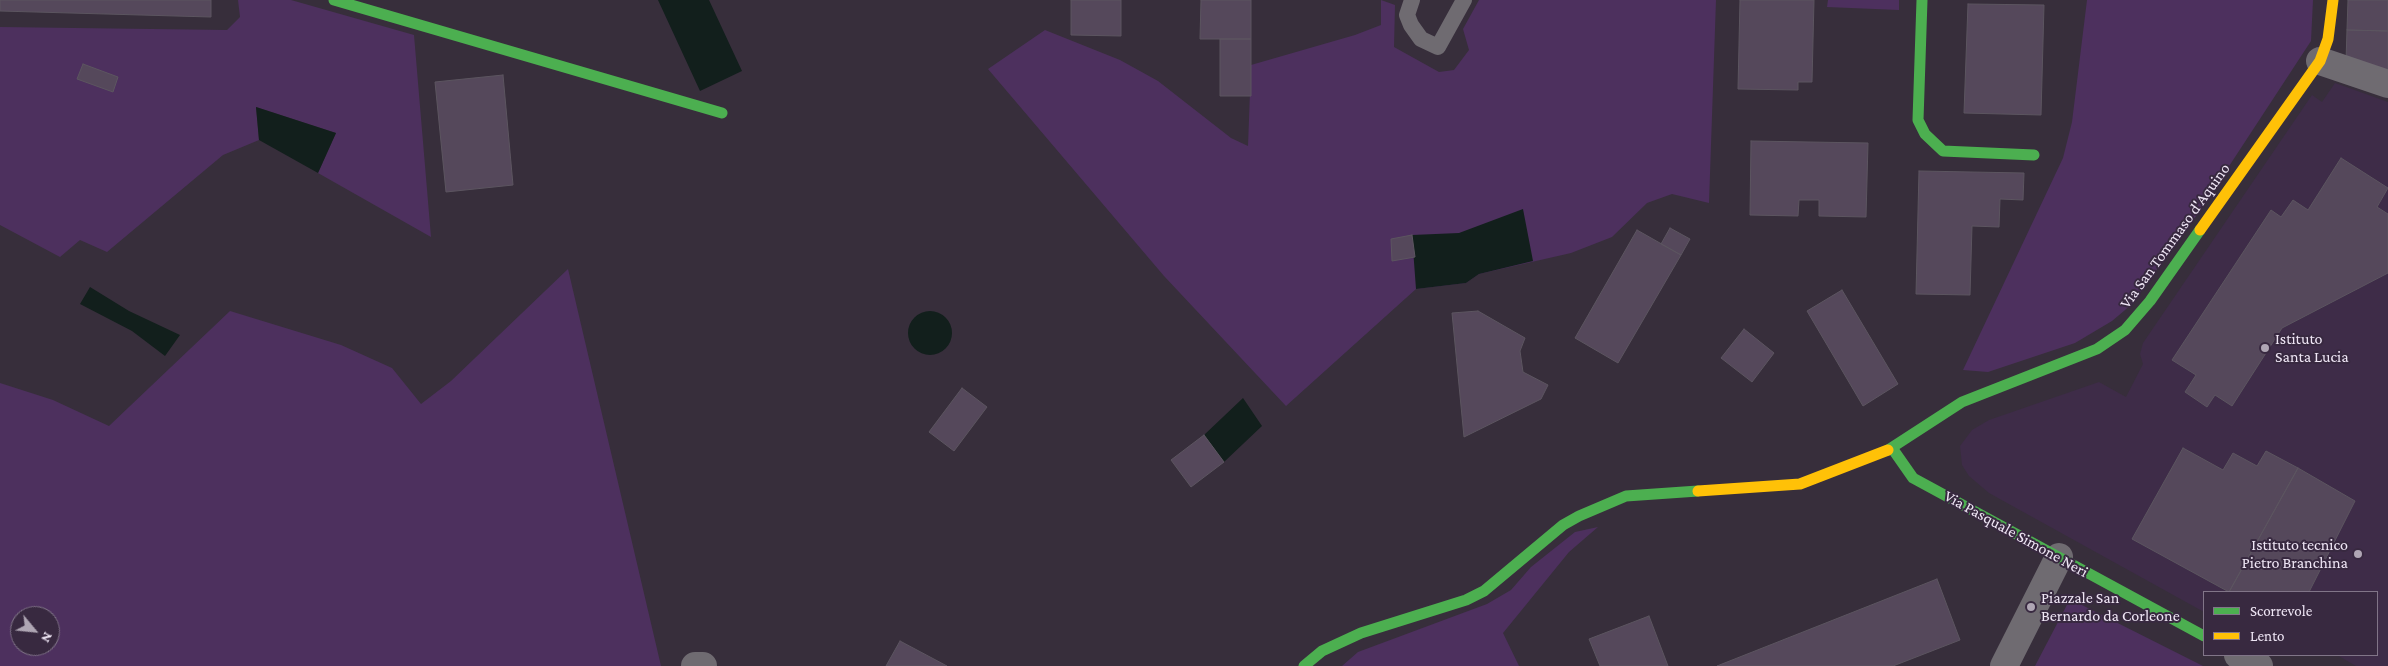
<!DOCTYPE html>
<style>
body{margin:0}
#map{position:relative;width:2388px;height:666px;overflow:hidden;background:#372e3b;font-family:"Crimson Pro",serif}
canvas{display:block}
.legend{position:absolute;left:2203px;top:591px;width:175px;height:65px;box-sizing:border-box;background:#382940;border:1px solid #817588;margin:0;padding:6px 9px;list-style:none;font-size:15px;color:#efe6f5}
.legend li{display:flex;align-items:center;gap:10px;height:25px}
.legend b{width:25px;border:1px solid #817588}
.north{position:absolute;left:10px;top:606px;width:50px;height:50px;box-sizing:border-box;background:#382940;border:1px solid #817588;border-radius:50%;rotate:118deg;font-size:14px;font-weight:700;line-height:20px;text-align:center;color:#efe6f5}
.north::after{content:'';display:block;margin:auto;width:18px;height:22px;background:#afa6b4;clip-path:polygon(50% 0,100% 100%,50% 72%,0 100%)}
</style>
<div id="map">
<canvas width="2388" height="666"></canvas>
<ul class="legend">
<li><b style="height:6px;background:#4caf50"></b>Scorrevole</li>
<li><b style="height:6px;background:#ffc107"></b>Lento</li>
</ul>
<div class="north">N</div>
</div>
<script>
const context = document.querySelector('canvas').getContext('2d');
context.lineJoin = 'round';
function fill(path, color) {
  context.fillStyle = color;
  context.fill(path, 'evenodd');
}
function poly(rows) {
  const path = new Path2D();
  for (const r of rows) {
    if (r.length === 3) {
      path.moveTo(r[0] + r[2], r[1]);
      path.arc(r[0], r[1], r[2], 0, 2 * Math.PI);
      continue;
    }
    path.moveTo(r[0], r[1]);
    for (let i = 2; i < r.length; i += 2) path.lineTo(r[i], r[i + 1]);
  }
  return path;
}
function strokePath(path, color, width, dash) {
  context.strokeStyle = color;
  context.lineWidth = width;
  context.lineCap = dash ? 'butt' : 'round';
  context.setLineDash(dash || []);
  context.stroke(path);
}
function drawText(font, color, halo, rows, align = 'center') {
  context.font = font + ' "Crimson Pro",serif';
  context.lineWidth = 4;
  context.setLineDash([]);
  context.textBaseline = 'middle';
  context.strokeStyle = halo;
  context.fillStyle = color;
  for (const [text, x, y, turn = 0] of rows) {
    context.save();
    context.translate(x, y);
    context.rotate((+turn || 0) * Math.PI / 180);
    context.textAlign = isNaN(turn) ? turn : align;
    if (halo) context.strokeText(text, 0, 0);
    context.fillText(text, 0, 0);
    context.restore();
  }
}
const built = poly([
 [2335,83,2388,102,2388,666,2356,666,2337,655,2377,655,2377,592,2204,592,2204,612,1989,493,1969,476,1962,465,1960,446,1972,430,1989,420,2099,382,2126,397,2143,364,2140,354,2143,343,2312,95,2322,102]
]);
const green = poly([
 [238,0,291,0,414,35,431,237,318,173,336,133,256,107,259,140,223,155,107,252,80,240,60,257,0,225,0,27,227,30,240,17],
 [1381,0,1395,5,1394,47,1439,72,1454,70,1469,50,1463,29,1479,0,1716,0,1709,203,1672,194,1647,203,1612,237,1571,253,1479,274,1466,283,1416,289,1286,406,1164,276,988,69,1045,30,1120,60,1158,81,1231,138,1248,146,1251,65,1355,35,1381,25],
 [1828,0,1899,0,1899,10,1827,7],
 [2087,0,2313,0,2311,41,2199,212,2131,305,2112,321,2075,343,1988,372,1963,370,2063,158,2072,122],
 [568,269,661,666,0,666,0,383,53,400,109,426,230,311,341,345,392,368,421,404,451,381],
 [20,616,50,616,50,646,20,646],
 [1598,527,1569,552,1503,633,1519,666,1342,666,1358,652,1487,604,1511,590,1531,567,1575,532],
 [2070,599,2203,666,2035,666]
]);
const water = poly([
 [658,0,709,0,742,71,700,91],
 [256,107,336,133,318,173,259,140],
 [1523,209,1533,261,1479,274,1466,283,1416,289,1412,235,1459,233],
 [90,287,129,311,180,335,165,356,132,331,80,304],
 [930,333,22],
 [1243,398,1262,426,1224,462,1204,435]
]);
const building = poly([
 [0,0,211,0,211,17,0,11,0,0],
 [1071,0,1121,0,1121,36,1071,35,1071,0],
 [1201,0,1251,0,1251,39,1200,39,1201,0],
 [1740,0,1814,0,1812,82,1798,82,1798,90,1738,89,1740,0],
 [2348,0,2388,0,2388,31,2347,30,2348,0],
 [1968,4,2044,5,2041,115,1964,113,1968,4],
 [2347,30,2388,31,2388,74,2346,61,2347,30],
 [1220,39,1251,39,1251,96,1220,96,1220,39],
 [83,64,118,77,113,92,77,79,83,64],
 [503,75,513,185,446,192,435,82,503,75],
 [1751,141,1868,143,1866,217,1819,216,1819,200,1799,200,1798,216,1750,215,1751,141],
 [2341,158,2388,188,2377,207,2388,214,2388,273,2282,328,2232,406,2215,395,2207,407,2185,392,2196,375,2172,360,2271,210,2281,217,2293,200,2308,210,2341,158],
 [1919,171,2024,173,2023,200,2000,199,1999,227,1972,226,1970,295,1916,294,1919,171],
 [1670,228,1690,239,1681,255,1661,244,1670,228],
 [1637,230,1681,255,1618,363,1575,338,1637,230],
 [1412,235,1415,257,1392,261,1391,239,1412,235],
 [1842,290,1898,384,1863,406,1807,311,1842,290],
 [1478,311,1525,338,1520,351,1523,372,1548,385,1541,399,1464,437,1452,313,1478,311],
 [1744,329,1774,353,1752,382,1721,358,1744,329],
 [962,388,987,407,954,451,929,432,962,388],
 [1204,435,1224,462,1191,487,1171,460,1204,435],
 [2183,448,2223,470,2233,453,2257,466,2266,451,2298,468,2229,592,2132,539,2183,448],
 [2298,468,2355,501,2309,592,2229,592,2298,468],
 [1937,579,1960,640,1893,666,1717,666,1937,579],
 [1649,616,1668,666,1600,666,1589,639,1649,616],
 [900,641,947,666,886,666,900,641]
]);
const lane = poly([
 [1412,0,1407,15,1411,25,1421,39,1438,47,1464,0]
]);
const street = poly([
 [2320,61,2388,84],
 [2238,655,2259,666],
 [695,666,703,666],
 [2004,666,2059,557]
]);
const fast = poly([
 [334,0,722,113],
 [1922,0,1918,120,1925,134,1943,151,2034,155],
 [1892,448,1913,478,2204,636],
 [1888,450,1962,402,2097,349,2125,330,2150,301,2200,230],
 [1304,666,1322,651,1361,633,1466,600,1484,591,1563,525,1579,516,1626,496,1698,491]
]);
const slow = poly([
 [2200,230,2320,61,2328,39,2333,0],
 [1698,491,1800,484,1888,450]
]);
const markers = [
 [2265,348,5,"#afa6b4"],
 [2358,554,5,"#afa6b4"],
 [2031,607,5,"#afa6b4"]
];
const streetNames = [
 ["Via San Tommaso d'Aquino",2175,236,-54],
 ["Via Pasquale Simone Neri",2016,534,29]
];
const poiNames = [
 ["Istituto",2275,339],
 ["Santa Lucia",2275,357],
 ["Istituto tecnico",2348,545,"right"],
 ["Pietro Branchina",2348,563,"right"],
 ["Piazzale San",2041,598],
 ["Bernardo da Corleone",2041,616]
];
fill(built, '#3e2c48');
fill(green, '#4d305e');
fill(water, '#121f1c');
fill(building, '#55485b');
strokePath(building, '#5c5560', 1);
strokePath(lane, '#6f6b71', 16);
strokePath(street, '#6f6b71', 28);
strokePath(fast, '#4caf50', 11);
strokePath(slow, '#ffc107', 11);
for (const [x, y, r, color] of markers) {
  const dot = new Path2D();
  dot.arc(x, y, r, 0, 2 * Math.PI);
  context.fillStyle = color;
  context.fill(dot);
  strokePath(dot, '#382940', 2);
}
drawText('16px', '#efe6f5', '#382940', streetNames);
drawText('16px', '#efe6f5', '#382940', poiNames, 'left');
</script>
